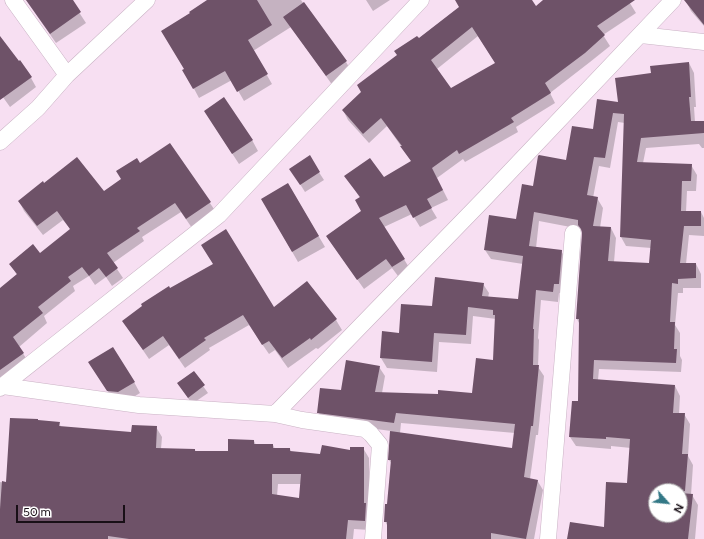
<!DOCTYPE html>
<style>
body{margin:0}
#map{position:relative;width:704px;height:539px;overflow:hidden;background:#f7dff2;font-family:Figtree,sans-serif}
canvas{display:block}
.north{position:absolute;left:648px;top:483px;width:40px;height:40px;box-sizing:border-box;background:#fff;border:1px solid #a39fa2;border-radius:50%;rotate:117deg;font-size:11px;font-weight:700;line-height:16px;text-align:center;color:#180f16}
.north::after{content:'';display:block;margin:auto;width:14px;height:18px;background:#337886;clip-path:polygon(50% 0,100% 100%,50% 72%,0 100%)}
.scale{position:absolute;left:16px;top:505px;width:109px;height:18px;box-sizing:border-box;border:2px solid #180f16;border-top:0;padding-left:5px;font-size:12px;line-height:14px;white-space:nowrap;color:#180f16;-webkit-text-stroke:3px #fff;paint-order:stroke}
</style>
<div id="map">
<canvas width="704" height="539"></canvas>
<div class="north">N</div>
<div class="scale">50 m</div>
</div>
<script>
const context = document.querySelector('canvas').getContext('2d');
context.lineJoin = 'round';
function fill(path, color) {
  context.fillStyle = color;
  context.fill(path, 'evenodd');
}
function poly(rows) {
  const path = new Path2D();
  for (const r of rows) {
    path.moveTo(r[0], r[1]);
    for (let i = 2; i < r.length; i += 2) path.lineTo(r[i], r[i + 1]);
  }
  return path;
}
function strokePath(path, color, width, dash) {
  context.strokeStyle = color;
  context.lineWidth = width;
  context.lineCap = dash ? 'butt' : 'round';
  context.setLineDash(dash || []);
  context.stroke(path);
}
const shadow = poly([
 [26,0,71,0,86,23,56,43],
 [209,0,301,0,346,62,352,72,333,86,291,27,253,51,272,84,244,101,232,80,199,98,184,70,192,13],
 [366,0,390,0,373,11],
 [456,0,530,0,535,8,544,0,628,0,636,13,603,35,610,46,590,62,550,93,555,103,516,127,518,132,465,162,463,159,437,178,448,200,431,208,437,218,420,227,412,214,384,227,410,269,398,276,392,268,364,289,327,237,362,212,360,198,346,176,384,178,412,162,387,126,369,143,348,120,343,110,418,39,460,7],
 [478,36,496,64,451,90,437,69],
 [686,0,704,0,704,26,691,11,686,1],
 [0,39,31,78,36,87,10,107,0,93],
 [689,63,694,73,696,107,694,107,695,122,704,122,704,148,702,148,699,144,646,148,643,163,691,165,697,175,696,191,687,191,686,212,701,212,704,218,704,236,689,235,686,264,696,264,701,274,701,288,683,288,683,293,678,293,675,325,680,333,680,356,682,360,681,372,599,369,598,380,675,386,680,396,679,414,684,414,690,424,688,456,693,465,691,495,692,495,698,505,695,539,567,539,605,528,628,484,631,448,611,446,611,449,576,446,570,437,579,402,580,325,577,319,583,234,581,229,539,221,536,248,561,251,567,260,564,294,559,293,558,302,541,300,538,338,539,340,538,367,544,376,538,435,536,435,530,479,537,480,543,490,534,539,388,539,388,527,385,521,388,505,392,464,389,460,391,431,324,422,318,412,342,391,379,367,385,376,382,393,439,395,473,394,494,361,496,319,473,316,471,344,439,342,437,372,387,368,381,358,400,334,433,307,483,284,489,293,488,298,519,300,523,264,491,259,485,250,516,220,534,187,567,161,619,103,652,74],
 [618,122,625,123,621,237,626,246,651,248,650,264,614,262,616,238,611,228,600,228,603,208,597,198,593,198,599,166,610,168],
 [401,423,515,433,513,449,400,433],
 [656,491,680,491,680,515,656,515],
 [211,121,252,140,258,151,239,164],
 [170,144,216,212,192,228,181,212,142,237,144,241,113,263,123,278,112,286,106,277,95,285,89,276,73,286,75,291,44,316,47,323,19,347,29,363,0,383,0,289,17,275,10,264,40,255,71,230,63,220,43,235,24,211,19,201,104,192],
 [309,157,324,180,305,192,295,176],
 [288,184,325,247,298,262,262,199],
 [307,283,336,320,342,330,318,349,316,348,288,368,275,350,269,354,249,325,209,348,210,350,185,368,169,345,149,359,123,321,170,289,274,309],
 [193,372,208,393,192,404,178,383],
 [96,373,134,382,140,393,124,403,114,401],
 [38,421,59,423,61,427,132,433,156,427,162,437,161,449,195,450,196,452,229,452,254,441,256,445,273,445,275,449,290,449,292,453,321,455,363,448,369,458,370,530,354,529,353,539,0,539,0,482,7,483],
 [278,484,301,484,300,499,277,496]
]);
const building = poly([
 [26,0,73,0,81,12,50,34],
 [207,0,257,0,272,25,248,40,268,74,237,92,225,71,193,89,182,70,184,69,161,31,190,13,189,12],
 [455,0,532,0,536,6,543,0,635,0,597,26,605,35,585,53,545,83,551,93,511,118,514,122,459,154,457,150,432,168,443,190,427,199,432,208,413,218,406,205,379,218,405,259,392,267,386,259,357,280,326,236,361,211,355,200,360,197,344,176,370,158,384,177,411,161,400,146,402,146,381,118,363,134,342,110,361,92,357,85,397,55,394,51,417,36,419,38,459,7],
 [472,27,495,63,451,88,431,60],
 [684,0,704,0,704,25],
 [304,2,347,61,326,76,283,17],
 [0,36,19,61,20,60,32,77,0,100],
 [689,62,691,97,689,97,691,121,704,121,704,133,641,138,637,162,692,164,691,181,682,181,681,211,701,211,701,226,684,226,680,263,696,263,696,278,678,279,678,284,672,283,670,322,675,322,674,349,677,349,676,363,594,360,593,379,675,385,673,413,685,413,682,454,688,454,685,491,656,491,656,515,680,515,680,493,693,494,688,539,567,539,570,522,604,527,606,482,627,483,630,439,606,437,606,439,569,437,572,401,578,401,579,319,576,319,582,233,581,229,578,225,578,220,534,212,529,246,562,250,559,284,554,284,553,292,536,290,533,329,534,329,533,365,539,365,533,426,531,426,524,477,538,480,526,539,491,533,491,539,387,539,387,522,384,522,385,504,387,504,391,460,388,460,390,431,512,448,515,424,396,413,394,423,317,413,320,388,341,390,346,360,380,366,375,392,438,394,438,390,472,393,476,358,493,360,495,315,493,315,493,310,468,307,466,335,434,333,432,362,380,358,382,331,399,333,401,304,432,306,435,277,484,283,482,296,518,299,523,256,484,250,489,215,516,219,522,184,533,186,538,156,539,155,566,160,572,126,593,129,597,99,618,102,615,78,651,73,650,66],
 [613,113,624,114,620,237,651,240,649,263,608,261,611,227,593,226,598,197,587,195,594,157,605,158],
 [224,97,253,140,232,154,204,111],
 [170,143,211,202,186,219,175,203,137,228,140,231,107,253,118,268,106,277,99,268,89,276,82,267,68,277,71,281,38,307,43,313,13,337,24,353,0,370,0,288,17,274,9,264,33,244,40,253,70,229,57,211,37,226,18,201,43,181,44,183,77,157,104,191,121,179,116,171,137,158,140,163],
 [310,155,320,172,300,185,289,169],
 [288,183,319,236,292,252,261,199],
 [226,229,274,307,307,281,337,319,311,340,310,338,282,358,269,341,262,345,243,315,204,338,206,340,179,359,163,336,143,350,122,321,142,306,141,304,169,286,170,288,213,264,201,245],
 [113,347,135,382,118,392,107,391,88,362],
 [194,371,205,385,188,398,177,383],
 [10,418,38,419,38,420,60,422,59,426,131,432,132,425,157,426,156,448,195,449,195,451,228,451,228,439,254,440,254,444,273,444,273,448,290,448,290,451,320,454,322,445,350,450,350,447,364,447,364,503,366,503,365,521,348,520,346,539,129,539,108,536,108,539,0,539,0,509,2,481,6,482],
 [272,474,301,474,299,498,272,494]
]);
const street = poly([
 [13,0,67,75],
 [641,35,704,42],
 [0,142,38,108,67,75,147,0],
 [3,386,139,405,275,414,485,198,673,0],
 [0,388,219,215,421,0],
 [275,414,302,420,365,429,371,434,380,445,373,539],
 [548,539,573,233]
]);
fill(shadow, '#0003');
fill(building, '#6e5268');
strokePath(street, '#c9b2c4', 17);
strokePath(street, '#fff', 16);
</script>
